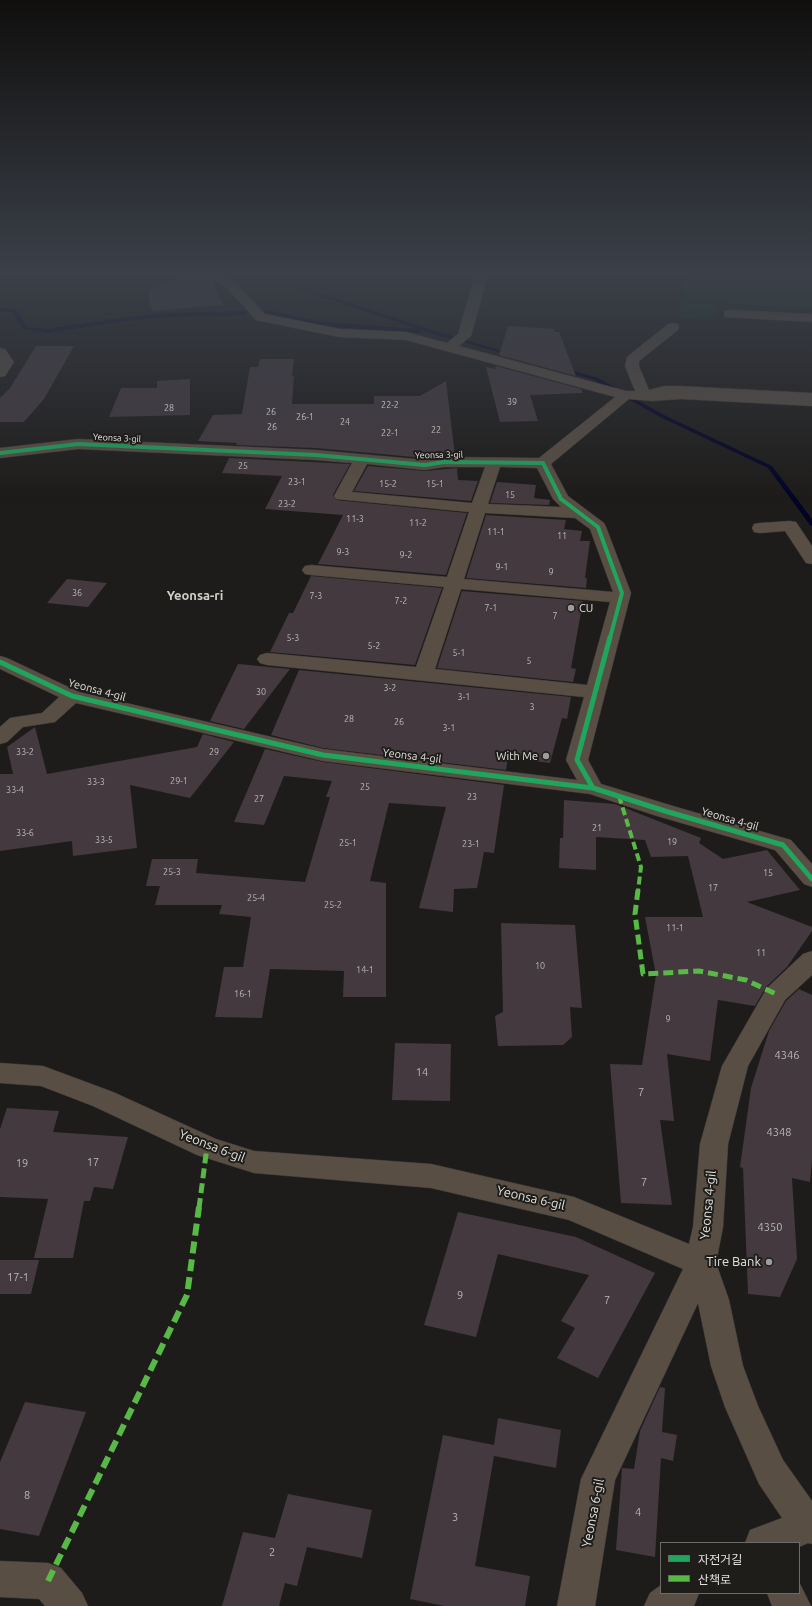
<!DOCTYPE html>
<meta charset="utf-8">
<style>
body{margin:0}
#map{position:relative;width:812px;height:1606px;overflow:hidden;background:#1e1c1a;font-family:Ubuntu,"Noto Sans KR",sans-serif}
canvas{display:block}
.legend{position:absolute;left:660px;top:1542px;width:140px;height:52px;box-sizing:border-box;background:#1f1d19;border:1px solid #6d6b68;margin:0;padding:5px 7px;list-style:none;font-size:12px;color:#e2e1de}
.legend li{display:flex;align-items:center;gap:8px;height:20px}
.legend b{width:20px;border:1px solid #6d6b68}
</style>
<div id="map">
<canvas width="812" height="1606"></canvas>
<ul class="legend">
<li><b style="height:5px;background:#20a55d"></b>자전거길</li>
<li><b style="height:5px;background:#58b947"></b>산책로</li>
</ul>
</div>
<script>
const context = document.querySelector('canvas').getContext('2d');
context.lineJoin = 'round';
function fill(path, color) {
  context.fillStyle = color;
  context.fill(path, 'evenodd');
}
function poly(rows) {
  const path = new Path2D();
  for (const r of rows) {
    path.moveTo(r[0], r[1]);
    for (let i = 2; i < r.length; i += 2) path.lineTo(r[i], r[i + 1]);
  }
  return path;
}
function strokePath(path, color, width, dash) {
  context.strokeStyle = color;
  context.lineWidth = width;
  context.lineCap = dash ? 'butt' : 'round';
  context.setLineDash(dash || []);
  context.stroke(path);
}
function drawText(font, color, halo, rows, align = 'center') {
  context.font = font + ' Ubuntu,sans-serif';
  context.lineWidth = 4;
  context.setLineDash([]);
  context.textBaseline = 'middle';
  context.strokeStyle = halo;
  context.fillStyle = color;
  for (const [text, x, y, turn = 0] of rows) {
    context.save();
    context.translate(x, y);
    context.rotate((+turn || 0) * Math.PI / 180);
    context.textAlign = isNaN(turn) ? turn : align;
    if (halo) context.strokeText(text, 0, 0);
    context.fillText(text, 0, 0);
    context.restore();
  }
}
const green = poly([
 [684,275,812,275,812,309,681,301],
 [681,302,716,304,716,319,679,318]
]);
const stream = poly([
 [285,275,289,275,299,286,438,332,514,354,509,355,434,334,295,288,285,275],
 [0,308,16,309,27,327,48,329,118,318,170,313,244,311,247,313,244,315,170,317,118,322,48,333,23,329,12,312,0,312,0,308],
 [267,310,322,322,418,329,421,331,418,333,322,326,265,313,265,311,267,310],
 [564,368,598,378,664,415,772,466,812,519,812,526,810,525,768,468,660,417,594,380,562,371,562,369,564,368]
]);
const building = poly([
 [183,275,207,275,212,279,223,305,153,311,149,300,149,291],
 [508,326,555,329,554,332,559,332,576,376,499,355],
 [36,346,74,346,44,399,24,422,0,422,0,398,10,388],
 [260,359,294,359,292,376,294,376,292,404,374,404,374,396,420,396,446,381,455,456,425,458,316,448,236,445,237,443,198,441,213,415,242,414,250,367,258,367],
 [496,366,581,389,583,393,530,395,538,421,500,422,486,367,495,369],
 [190,379,190,415,109,417,121,388,157,388,157,381],
 [229,458,350,464,333,495,336,500,467,513,446,575,318,564,343,515,265,509,282,476,222,473],
 [368,466,425,471,457,468,458,480,478,481,471,501,354,491],
 [497,482,536,485,534,498,550,500,549,505,490,503],
 [486,515,566,520,564,529,582,531,580,541,590,541,585,578,587,578,586,588,466,578],
 [311,576,442,588,415,665,270,652,289,613,293,613],
 [67,579,107,583,88,607,47,603],
 [462,591,583,601,571,668,576,669,573,682,437,668],
 [238,664,290,669,244,729,210,721],
 [299,670,571,697,567,719,562,718,550,763,508,758,506,770,323,748,271,735],
 [35,727,47,774,197,747,203,734,234,742,190,798,130,785,137,848,73,856,72,841,0,851,0,774,13,774,7,747],
 [265,749,323,762,504,785,494,853,484,852,477,888,454,889,453,912,419,908,446,807,389,803,370,881,386,883,386,997,343,997,344,971,270,969,262,1018,215,1017,224,967,243,967,251,917,219,914,222,905,155,905,160,886,146,886,152,859,198,859,196,873,305,882,330,797,326,797,332,781,284,776,264,825,234,822],
 [564,800,615,804,701,838,699,843,723,859,767,850,800,890,747,902,812,927,812,931,787,967,766,987,755,1006,718,1000,710,1061,667,1054,674,1121,660,1120,672,1205,621,1203,610,1064,642,1065,656,975,645,917,703,917,688,856,651,857,645,840,596,837,596,870,559,868,560,838,563,838],
 [501,923,575,925,582,1008,570,1007,572,1037,563,1045,498,1046,495,1016,503,1012],
 [799,989,812,995,812,1159,810,1182,792,1178,797,1259,780,1297,748,1294,743,1168,740,1167,751,1088,769,1031,786,1001],
 [395,1043,451,1044,450,1101,392,1100],
 [7,1108,59,1111,53,1132,128,1137,113,1189,94,1187,90,1201,84,1201,73,1258,34,1258,48,1199,0,1197,0,1129],
 [458,1212,576,1237,655,1273,598,1378,557,1358,575,1328,561,1321,589,1275,498,1254,476,1337,424,1325],
 [0,1260,39,1260,31,1294,0,1294],
 [660,1387,665,1388,662,1432,677,1435,673,1461,661,1458,655,1557,616,1550,622,1468,634,1469,640,1431],
 [25,1402,86,1412,39,1536,0,1529,0,1462],
 [498,1418,561,1430,556,1468,494,1456,475,1566,530,1576,525,1606,444,1606,410,1599,443,1435,494,1445],
 [288,1494,372,1510,362,1558,307,1547,297,1586,285,1583,279,1606,222,1606,243,1532,275,1538]
]);
const minor = poly([
 [208,275,222,275,236,283,265,314,339,329,406,332,447,343,458,334,475,275,487,275,481,301,471,336,459,346,626,391,635,391,625,366,627,357,668,324,673,323,678,324,679,327,678,330,639,361,639,366,649,390,664,386,679,386,812,393,812,406,681,399,652,401,629,399,551,464,568,496,604,523,606,527,631,593,588,760,601,784,673,806,791,840,812,864,812,887,804,884,775,850,657,816,590,794,323,761,76,703,55,722,23,727,7,742,0,744,0,727,10,718,42,713,59,697,0,669,0,656,7,658,79,692,323,749,577,780,566,760,584,697,267,665,260,663,257,659,260,655,267,653,416,667,444,587,311,575,305,574,302,570,305,566,311,565,447,577,469,512,336,499,334,496,352,463,316,460,78,449,0,458,0,448,78,439,316,450,425,460,444,457,539,458,615,397,406,340,339,337,256,320,228,289,208,275],
 [367,464,425,470,444,467,485,467,472,503,352,492,367,464],
 [500,467,537,468,553,499,561,507,488,504,500,467],
 [485,513,575,518,590,529,613,592,464,579,485,513],
 [461,589,610,602,587,685,435,669,461,589],
 [730,310,812,314,812,322,725,317,724,314,725,311,730,310],
 [0,348,5,349,14,362,5,376,0,377,0,348],
 [790,521,796,522,812,546,812,564,806,563,785,531,760,533,754,532,752,528,754,524,760,523,790,521],
 [812,951,812,975,785,1000,748,1066,728,1144,723,1227,716,1263,729,1300,743,1366,758,1406,783,1460,812,1501,812,1544,808,1543,799,1547,799,1543,745,1543,750,1530,782,1518,759,1484,725,1407,711,1366,698,1303,615,1480,595,1606,557,1606,581,1479,683,1269,569,1220,431,1188,254,1173,197,1155,93,1106,41,1086,0,1083,0,1063,43,1066,113,1092,216,1139,254,1151,431,1164,574,1197,689,1244,693,1227,700,1144,722,1066,767,988,803,954,812,951],
 [0,1561,48,1563,61,1568,82,1593,88,1606,45,1606,39,1599,0,1597,0,1561],
 [799,1582,811,1606,772,1606,767,1593,799,1593,799,1582],
 [661,1585,661,1593,699,1593,694,1606,644,1606,650,1593,661,1585]
]);
const quietFar2 = poly([
 [619,796,641,867,638,891]
]);
const quietFar1 = poly([
 [638,890,635,914,643,974,699,971,746,980,776,994],
 [199,1208,207,1147]
]);
const quiet = poly([
 [48,1581,187,1295,199,1207]
]);
const cyclewayFar1 = poly([
 [0,453,78,444,316,455,425,465,444,462,543,463,561,499,598,527,622,593,610,638]
]);
const cycleway = poly([
 [0,662,72,696,323,755,593,788,665,811,783,845,812,879],
 [593,788,577,760,610,637]
]);
const markers = [
 [571,608,4,"#9d9c99"],
 [546,756,4,"#9d9c99"],
 [769,1262,4,"#9d9c99"]
];
const numberNames = [
 ["39",512,402],
 ["22-2",390,405],
 ["28",169,408],
 ["26",271,412],
 ["26-1",305,417],
 ["24",345,422],
 ["26",272,427],
 ["22",436,430],
 ["22-1",390,433],
 ["25",243,466],
 ["23-1",297,482],
 ["15-2",388,484],
 ["15-1",435,484],
 ["15",510,495],
 ["23-2",287,504],
 ["11-3",355,519],
 ["11-2",418,523],
 ["11-1",496,532],
 ["11",562,536],
 ["9-3",343,552],
 ["9-2",406,555],
 ["9-1",502,567],
 ["9",551,572],
 ["36",77,593],
 ["7-3",316,596],
 ["7-2",401,601],
 ["7-1",491,608],
 ["7",555,616],
 ["5-3",293,638],
 ["5-2",374,646],
 ["5-1",459,653],
 ["5",529,661],
 ["3-2",390,688],
 ["30",261,692],
 ["3-1",464,697],
 ["3",532,707],
 ["28",349,719],
 ["26",399,722],
 ["3-1",449,728],
 ["33-2",25,752],
 ["29",214,752],
 ["29-1",179,781],
 ["33-3",96,782],
 ["25",365,787],
 ["33-4",15,790],
 ["23",472,797],
 ["27",259,799],
 ["21",597,828],
 ["33-6",25,833],
 ["33-5",104,840],
 ["19",672,842],
 ["25-1",348,843],
 ["23-1",471,844],
 ["25-3",172,872],
 ["15",768,873],
 ["17",713,888],
 ["25-4",256,898],
 ["25-2",333,905],
 ["11-1",675,928],
 ["11",761,953],
 ["10",540,966],
 ["14-1",365,970],
 ["16-1",243,994],
 ["9",668,1019]
];
const farStreetnames = [
 ["Yeonsa 3-gil",117,438,3],
 ["Yeonsa 3-gil",439,455,-1]
];
const poiNames = [
 ["CU",579,608],
 ["With Me",538,756,"right"]
];
const streetNames = [
 ["Yeonsa 4-gil",97,690,15],
 ["Yeonsa 4-gil",412,756,7],
 ["Yeonsa 4-gil",730,819,16]
];
const nearNumbernames = [
 ["4346",787,1055],
 ["14",422,1072],
 ["7",641,1092],
 ["4348",779,1132],
 ["17",93,1162],
 ["19",22,1163],
 ["7",644,1182],
 ["4350",770,1227],
 ["17-1",18,1277],
 ["9",460,1295],
 ["7",607,1300],
 ["8",27,1495],
 ["4",638,1512],
 ["3",455,1517],
 ["2",272,1552]
];
const quarterNames = [
 ["Yeonsa-ri",195,596]
];
const nearStreetnames = [
 ["Yeonsa 6-gil",212,1146,21],
 ["Yeonsa 6-gil",531,1198,13],
 ["Yeonsa 4-gil",708,1205,-84],
 ["Yeonsa 6-gil",593,1513,-79]
];
const nearPoinames = [
 ["Tire Bank",761,1262]
];
fill(green, '#0c311e');
fill(stream, '#030326');
fill(building, '#43393e');
strokePath(minor, '#393836', 1);
fill(minor, '#584e44');
strokePath(quietFar2, '#58b947', 4, [8, 4]);
strokePath(quietFar1, '#58b947', 5, [10, 5]);
strokePath(quiet, '#58b947', 6, [12, 6]);
strokePath(cyclewayFar1, '#20a55d', 4);
strokePath(cycleway, '#20a55d', 5);
const sky = context.createLinearGradient(0, 0, 0, 499);
sky.addColorStop(0, '#100f0e');
sky.addColorStop(0.55, '#3b4049');
sky.addColorStop(1, '#3b404900');
context.fillStyle = sky;
context.fillRect(0, 0, 812, 499);
for (const [x, y, r, color] of markers) {
  const dot = new Path2D();
  dot.arc(x, y, r, 0, 2 * Math.PI);
  context.fillStyle = color;
  context.fill(dot);
  strokePath(dot, '#1f1d19', 1.5);
}
drawText('9px', '#bab7b6', null, numberNames);
drawText('9px', '#e2e1de', '#1f1d19', farStreetnames);
drawText('11px', '#e2e1de', '#1f1d19', poiNames, 'left');
drawText('11px', '#e2e1de', '#1f1d19', streetNames);
drawText('11px', '#bab7b6', null, nearNumbernames);
drawText('bold 13px', '#d2cfc9', '#1f1d19', quarterNames);
drawText('13px', '#e2e1de', '#1f1d19', nearStreetnames);
drawText('13px', '#e2e1de', '#1f1d19', nearPoinames, 'right');
</script>
